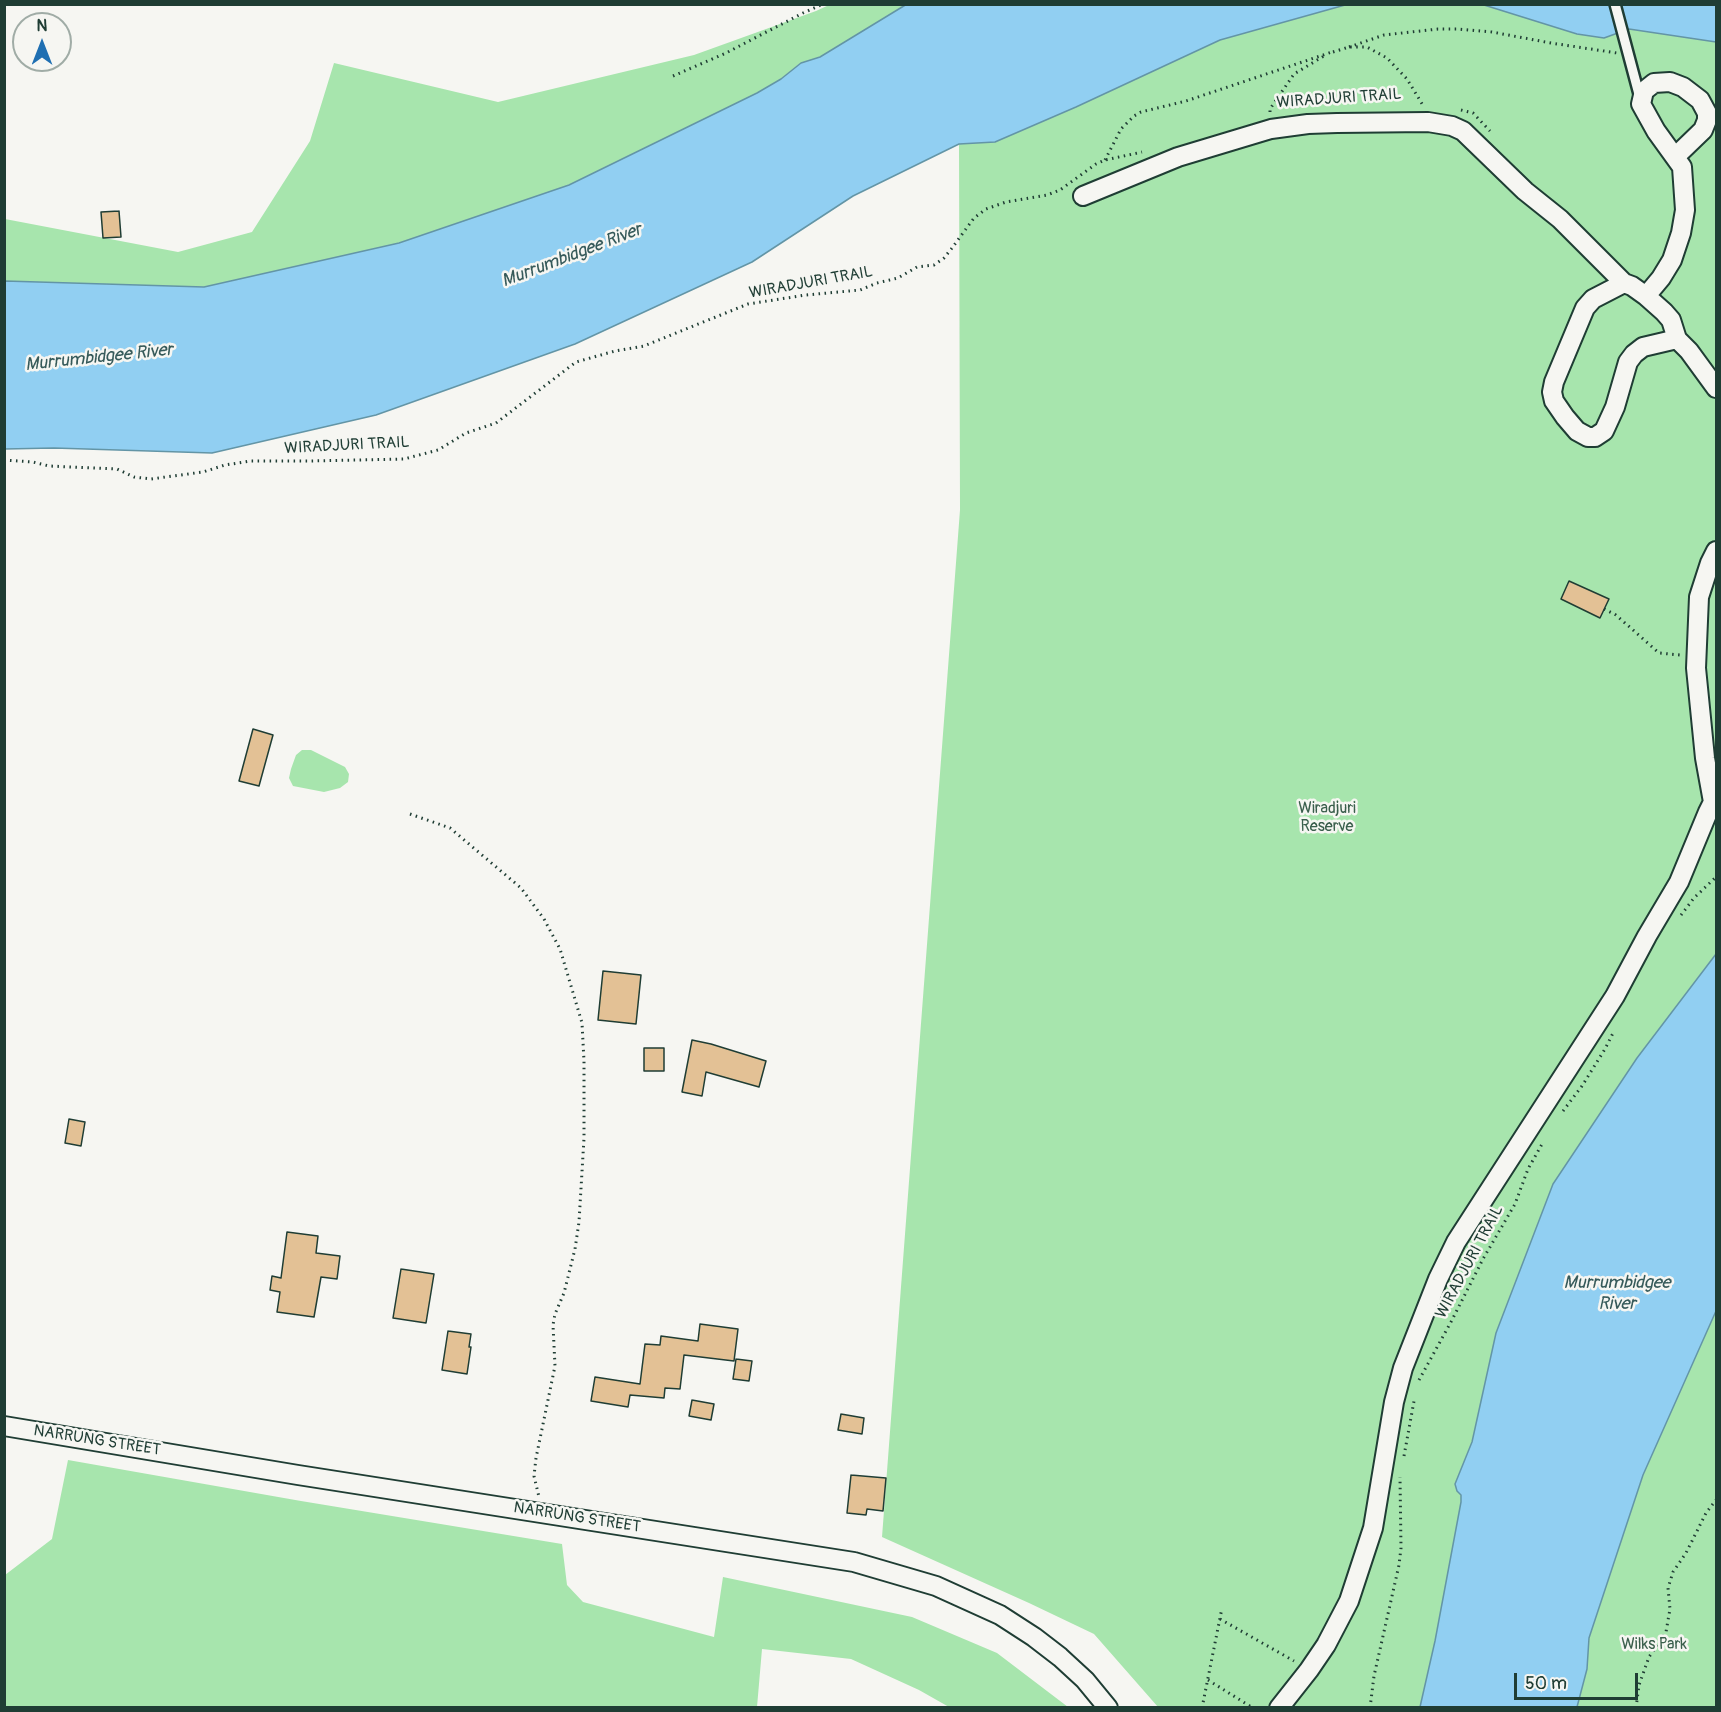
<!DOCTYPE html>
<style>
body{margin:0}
#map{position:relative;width:1721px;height:1712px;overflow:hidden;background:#f6f6f2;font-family:Pangolin,sans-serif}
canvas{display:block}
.frame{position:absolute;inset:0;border:6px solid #1f3d34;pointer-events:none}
.north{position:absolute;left:12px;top:12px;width:60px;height:60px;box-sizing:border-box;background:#f6f6f2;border:2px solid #a0aca6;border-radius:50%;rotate:0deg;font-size:16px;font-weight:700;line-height:24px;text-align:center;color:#1f3d34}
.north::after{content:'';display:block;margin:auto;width:21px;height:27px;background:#1f6fb2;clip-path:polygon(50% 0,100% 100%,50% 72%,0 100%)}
.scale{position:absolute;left:1514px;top:1673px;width:124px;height:27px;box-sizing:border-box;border:3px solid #1f3d34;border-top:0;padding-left:8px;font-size:18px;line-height:21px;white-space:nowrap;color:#1f3d34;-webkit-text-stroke:4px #f6f6f2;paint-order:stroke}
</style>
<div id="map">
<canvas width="1721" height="1712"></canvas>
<div class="frame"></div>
<div class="north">N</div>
<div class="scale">50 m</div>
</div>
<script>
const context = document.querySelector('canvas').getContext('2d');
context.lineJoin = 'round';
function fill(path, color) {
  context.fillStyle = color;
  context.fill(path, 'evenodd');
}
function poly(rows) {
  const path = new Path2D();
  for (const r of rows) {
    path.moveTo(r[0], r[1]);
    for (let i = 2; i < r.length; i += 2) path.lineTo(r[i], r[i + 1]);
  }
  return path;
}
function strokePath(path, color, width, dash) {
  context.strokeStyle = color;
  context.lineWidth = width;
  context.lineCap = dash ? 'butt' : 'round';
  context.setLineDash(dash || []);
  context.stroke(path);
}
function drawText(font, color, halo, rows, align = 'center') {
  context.font = font + ' Pangolin,sans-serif';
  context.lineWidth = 5;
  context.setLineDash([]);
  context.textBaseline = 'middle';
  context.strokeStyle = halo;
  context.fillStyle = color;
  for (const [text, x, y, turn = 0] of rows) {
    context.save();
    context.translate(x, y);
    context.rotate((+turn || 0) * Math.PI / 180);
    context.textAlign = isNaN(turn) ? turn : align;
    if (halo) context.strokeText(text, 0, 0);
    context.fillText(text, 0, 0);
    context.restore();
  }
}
const green = poly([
 [829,5,907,5,820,57,801,63,781,79,757,93,569,185,399,243,204,287,5,281,5,219,178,252,252,232,310,141,334,63,498,102,694,55,816,11],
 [1345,5,1484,5,1577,34,1604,38,1629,29,1716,42,1716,954,1637,1058,1553,1184,1496,1333,1472,1442,1455,1484,1461,1495,1461,1502,1435,1641,1420,1707,1158,1707,1094,1634,1029,1603,882,1537,960,510,959,144,1220,40],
 [302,750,311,750,345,767,349,774,348,782,340,788,324,792,293,786,289,778,291,769,296,755],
 [1716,1311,1716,1707,1577,1707,1587,1669,1589,1638,1643,1475],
 [68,1460,301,1501,562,1544,567,1585,583,1602,714,1637,723,1577,912,1617,997,1653,1068,1707,949,1707,919,1690,851,1659,762,1649,757,1707,5,1707,5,1575,52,1539]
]);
const water = poly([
 [907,4,1345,5,1220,40,1076,107,995,142,959,144,853,196,752,262,575,344,376,415,212,453,54,448,5,449,5,281,204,287,399,243,569,185,757,93,781,79,801,63,820,57,907,4],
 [1484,5,1716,5,1716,42,1629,29,1604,38,1577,34,1484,5],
 [1716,954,1716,1311,1643,1475,1589,1638,1587,1669,1577,1707,1420,1707,1435,1641,1461,1502,1461,1495,1457,1491,1455,1484,1472,1442,1496,1333,1553,1184,1637,1058,1716,954]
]);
const building = poly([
 [119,211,121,237,103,238,101,212,119,211],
 [1569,581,1609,599,1600,618,1561,599,1569,581],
 [253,729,273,735,259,786,239,781,253,729],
 [603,971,641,975,636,1024,598,1020,603,971],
 [692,1040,711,1044,766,1061,759,1087,706,1072,702,1096,682,1092,692,1040],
 [644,1048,664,1048,664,1071,644,1071,644,1048],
 [69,1119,85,1122,81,1146,65,1143,69,1119],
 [287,1232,318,1236,316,1253,340,1256,337,1279,321,1277,314,1317,277,1312,280,1292,270,1290,272,1276,281,1278,287,1232],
 [401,1269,434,1274,426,1323,393,1318,401,1269],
 [700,1324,738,1329,734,1361,684,1355,680,1389,665,1388,664,1398,630,1395,628,1407,591,1401,595,1377,640,1384,645,1344,660,1345,661,1336,698,1341,700,1324],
 [448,1331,471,1334,469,1347,471,1347,467,1374,442,1370,448,1331],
 [736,1359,752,1361,749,1381,733,1379,736,1359],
 [692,1400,714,1404,711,1420,689,1416,692,1400],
 [841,1414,864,1418,862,1434,838,1430,841,1414],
 [851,1475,886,1478,883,1511,867,1509,866,1515,847,1513,851,1475]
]);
const path = poly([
 [1349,47,1384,35,1438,29,1457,29,1492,32,1551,43,1617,53],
 [1333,52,1349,47,1367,47,1387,58,1407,79,1424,107],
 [673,76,726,53,803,13,823,4],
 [1461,110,1473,113,1490,131],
 [1270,112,1270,109,1294,74,1324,56],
 [1105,160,1121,129,1134,116,1141,112,1186,101,1332,52],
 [4,460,33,462,49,466,117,469,134,477,151,479,203,472,225,465,251,461,309,461,404,459,438,450,466,433,496,423,576,362,615,351,644,346,748,304,806,295,860,290,877,283,898,278,917,267,934,265,944,258,952,248,974,218,986,209,1006,202,1047,195,1060,190,1096,164,1105,160,1142,152],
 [1604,609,1616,615,1659,653,1680,655],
 [410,814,450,828,521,888,544,919,560,949,582,1023,584,1061,584,1138,579,1222,575,1249,564,1293,555,1314,553,1325,555,1366,536,1458,534,1476,539,1497],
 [1681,915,1694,898,1716,877],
 [1563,1111,1582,1086,1605,1049,1613,1033],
 [1419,1380,1452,1320,1483,1259,1515,1204,1528,1169,1542,1144],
 [1404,1456,1414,1401],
 [1220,1619,1294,1661],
 [1208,1680,1253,1708],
 [1202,1708,1222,1608],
 [1370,1708,1374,1676,1399,1565,1401,1548,1400,1477],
 [1636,1708,1639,1685,1649,1657,1666,1632,1670,1609,1668,1588,1673,1572,1686,1553,1706,1513,1716,1500],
 [1716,1708,1716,1706]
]);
const lane = poly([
 [1615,4,1640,98]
]);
const street = poly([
 [1083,196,1178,157,1271,129,1308,124,1337,123,1428,122,1452,126,1463,131,1525,191,1560,219,1624,283,1632,286,1646,296,1664,312,1671,320,1677,339,1689,351,1716,388],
 [1624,283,1593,299,1585,308,1554,382,1552,392,1554,401,1565,417,1577,431,1588,437,1595,437,1604,431,1615,407,1628,362,1634,354,1643,347,1677,339],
 [1646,296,1661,278,1672,260,1681,233,1685,210,1682,167,1656,131,1641,104,1644,91,1654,83,1670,82,1683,87,1700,100,1707,113,1707,120,1703,130,1675,157],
 [1713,802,1705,758,1696,668,1699,597,1710,563,1716,551],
 [4,1426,298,1475,854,1562,936,1586,1000,1615,1034,1637,1060,1657,1085,1680,1108,1708],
 [1279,1708,1309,1670,1326,1645,1349,1601,1373,1528,1394,1402,1403,1368,1438,1279,1456,1242,1615,996,1647,936,1679,882,1708,812,1716,796]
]);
const streetNames = [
 ["WIRADJURI TRAIL",1339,99,-4],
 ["WIRADJURI TRAIL",811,283,-10],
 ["WIRADJURI TRAIL",347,446,-3],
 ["WIRADJURI TRAIL",1470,1262,-62],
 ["NARRUNG STREET",97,1441,9],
 ["NARRUNG STREET",577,1518,9]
];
const parkNames = [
 ["Wiradjuri",1327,809],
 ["Reserve",1327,827],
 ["Wilks Park",1654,1645]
];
const waterNames = [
 ["Murrumbidgee River",572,256,-21],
 ["Murrumbidgee River",99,358,-6],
 ["Murrumbidgee",1617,1283],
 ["River",1617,1304]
];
fill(green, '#a7e5ad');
fill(water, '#91cff2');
strokePath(water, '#6395a6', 1.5);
fill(building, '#e3c195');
strokePath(building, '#1f3d34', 1.5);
strokePath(lane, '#1f3d34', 14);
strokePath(street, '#1f3d34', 22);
strokePath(path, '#1f3d34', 3, [1.5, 4.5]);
strokePath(lane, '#f6f6f2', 9);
strokePath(street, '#f6f6f2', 18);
drawText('16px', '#1f3d34', '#f6f6f2', streetNames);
drawText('16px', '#3a5f4c', '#f6f6f2', parkNames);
drawText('italic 18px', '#365a5a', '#f6f6f2', waterNames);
</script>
